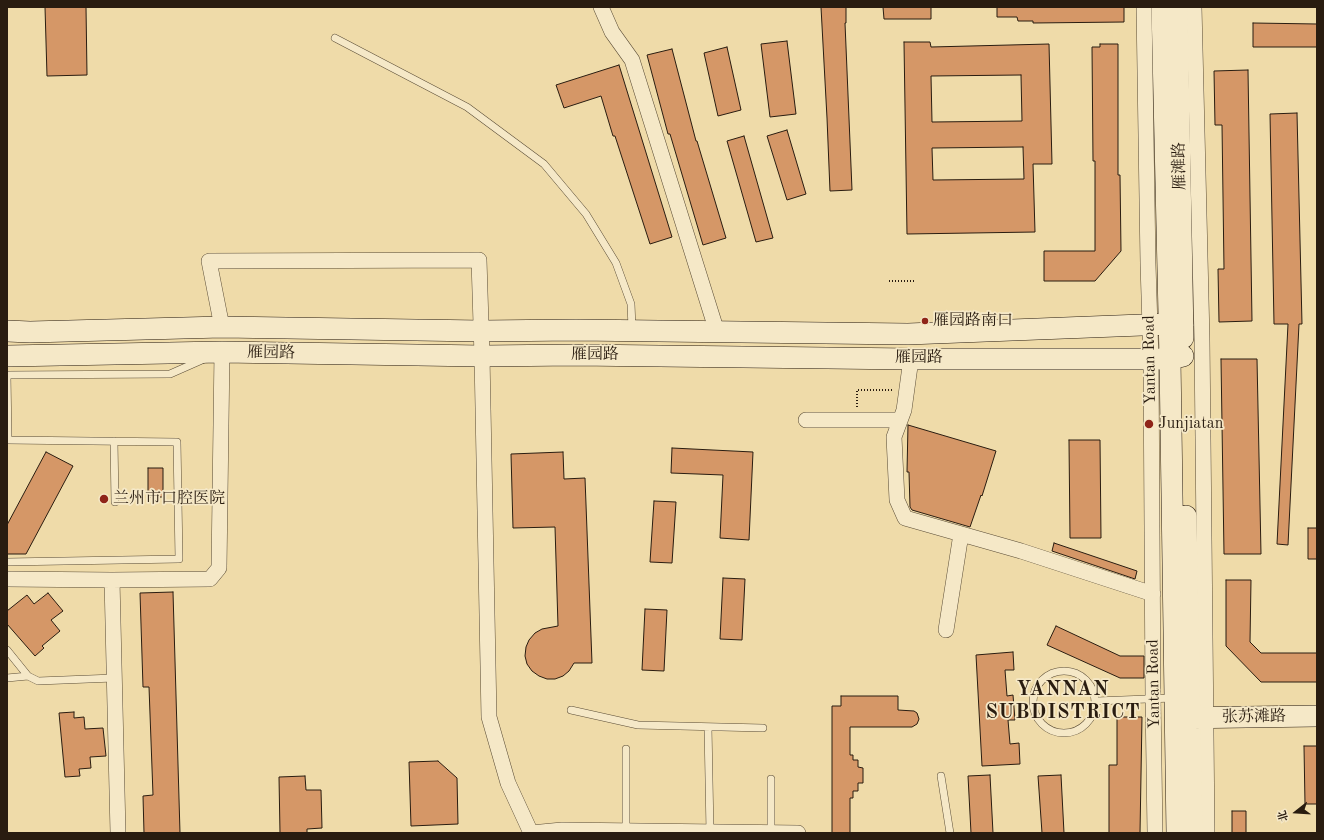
<!DOCTYPE html>
<meta charset="utf-8">
<style>
body{margin:0}
#map{position:relative;width:1324px;height:840px;overflow:hidden;background:#efdba9;font-family:"Old Standard TT","Noto Serif SC",serif}
canvas{display:block}
.frame{position:absolute;inset:0;border:8px solid #291c10;pointer-events:none}
.north{position:absolute;left:1276px;top:792px;width:40px;height:40px;-webkit-text-stroke:3px #f5e8c7;paint-order:stroke;rotate:253deg;font-size:11px;font-weight:700;line-height:16px;text-align:center;color:#291c10}
.north::after{content:'';display:block;margin:auto;width:14px;height:18px;background:#291c10;clip-path:polygon(50% 0,100% 100%,50% 72%,0 100%)}
</style>
<div id="map">
<canvas width="1324" height="840"></canvas>
<div class="frame"></div>
<div class="north">北</div>
</div>
<script>
const context = document.querySelector('canvas').getContext('2d');
context.lineJoin = 'round';
function fill(path, color) {
  context.fillStyle = color;
  context.fill(path, 'evenodd');
}
function poly(rows) {
  const path = new Path2D();
  for (const r of rows) {
    if (r.length === 3) {
      path.moveTo(r[0] + r[2], r[1]);
      path.arc(r[0], r[1], r[2], 0, 2 * Math.PI);
      continue;
    }
    path.moveTo(r[0], r[1]);
    for (let i = 2; i < r.length; i += 2) path.lineTo(r[i], r[i + 1]);
  }
  return path;
}
function strokePath(path, color, width, dash) {
  context.strokeStyle = color;
  context.lineWidth = width;
  context.lineCap = dash ? 'butt' : 'round';
  context.setLineDash(dash || []);
  context.stroke(path);
}
function drawText(font, color, halo, rows, align = 'center') {
  context.font = font + ' "Old Standard TT","Noto Serif SC",serif';
  context.lineWidth = 3.5;
  context.setLineDash([]);
  context.textBaseline = 'middle';
  context.strokeStyle = halo;
  context.fillStyle = color;
  for (const [text, x, y, turn = 0] of rows) {
    context.save();
    context.translate(x, y);
    context.rotate((+turn || 0) * Math.PI / 180);
    context.textAlign = isNaN(turn) ? turn : align;
    if (halo) context.strokeText(text, 0, 0);
    context.fillText(text, 0, 0);
    context.restore();
  }
}
const building = poly([
 [45,7,86,7,87,75,47,76,45,7],
 [821,7,846,7,846,23,845,23,852,190,830,191,827,118,821,7],
 [883,7,931,7,931,19,884,19,883,7],
 [997,7,1124,7,1124,22,1033,23,1033,21,1018,21,1017,17,997,17,997,7],
 [1253,23,1317,24,1317,47,1253,47,1253,23],
 [787,41,796,114,770,117,761,44,787,41],
 [904,42,930,42,931,47,1049,44,1052,164,1033,164,1035,232,907,234,904,42],
 [1021,75,1022,121,932,122,931,76,1021,75],
 [1023,147,1024,179,933,180,932,148,1023,147],
 [1100,44,1118,44,1118,175,1120,175,1121,251,1095,281,1044,281,1044,251,1095,251,1095,161,1093,161,1092,47,1100,47,1100,44],
 [727,47,741,110,718,116,704,53,727,47],
 [672,49,696,141,697,141,726,238,703,245,670,134,668,134,647,55,672,49],
 [619,65,672,237,650,244,615,136,613,136,601,96,564,108,556,85,619,65],
 [1248,70,1252,321,1219,322,1218,269,1224,269,1222,125,1215,125,1214,71,1248,70],
 [1297,113,1302,324,1299,324,1288,545,1277,544,1288,324,1274,324,1270,114,1297,113],
 [787,130,806,194,787,200,767,136,787,130],
 [744,136,773,238,756,242,727,141,744,136],
 [1221,359,1257,359,1261,554,1224,554,1221,359],
 [908,425,996,451,982,496,981,495,970,527,912,510,910,507,909,472,907,472,908,425],
 [1069,440,1100,440,1101,538,1070,538,1069,440],
 [672,448,753,452,749,540,720,538,723,475,671,473,672,448],
 [46,452,73,466,26,554,7,554,7,525,46,452],
 [563,452,564,479,585,478,592,663,574,663,569,671,563,676,555,679,547,679,539,676,532,671,527,664,525,656,526,647,529,640,535,633,542,629,558,626,555,527,513,528,511,454,563,452],
 [148,468,163,468,163,497,148,497,148,468],
 [654,501,676,502,672,563,650,562,654,501],
 [1308,528,1317,528,1317,559,1308,559,1308,528],
 [1054,543,1137,571,1135,579,1052,551,1054,543],
 [723,578,745,579,742,640,720,639,723,578],
 [1226,580,1251,580,1250,642,1261,653,1317,653,1317,682,1261,682,1226,646,1226,580],
 [173,592,180,833,144,833,143,796,153,795,149,687,143,687,140,593,173,592],
 [48,593,63,611,51,620,60,631,42,646,44,648,35,656,7,624,7,611,27,595,34,604,48,593],
 [645,609,667,610,664,671,642,670,645,609],
 [1056,626,1120,656,1144,656,1144,678,1120,678,1047,645,1056,626],
 [1013,652,1014,670,1005,670,1007,696,1013,695,1015,720,1008,720,1010,744,1019,743,1020,764,982,766,976,655,1013,652],
 [841,696,898,696,898,710,914,711,917,713,919,719,917,724,912,727,850,727,850,755,853,755,853,760,858,760,858,767,863,768,863,783,858,783,858,791,853,791,853,798,850,798,850,833,832,833,832,706,841,706,841,696],
 [74,712,74,718,84,717,85,729,103,728,106,756,90,757,91,768,79,769,80,776,65,777,59,713,74,712],
 [1117,717,1142,717,1140,833,1109,833,1109,765,1117,765,1117,717],
 [1304,746,1317,746,1317,804,1305,804,1304,746],
 [438,761,457,778,458,824,411,826,409,762,438,761],
 [990,775,993,833,971,833,968,776,990,775],
 [1061,775,1064,833,1042,833,1038,776,1061,775],
 [305,776,306,790,321,790,322,828,307,829,307,833,280,833,279,777,305,776],
 [1232,811,1246,811,1246,833,1232,833,1232,811]
]);
const path = poly([
 [889,281,916,281],
 [857,407,857,390,894,390]
]);
const lane = poly([
 [335,38,467,107,544,164,586,214,616,263,631,304,632,328],
 [7,375,170,374,204,359],
 [7,375,8,440],
 [7,440,177,442,179,559,7,562],
 [114,441,115,502],
 [7,650,28,676,38,681,114,678],
 [1064,702,31],
 [7,678,28,676],
 [1096,701,1173,698],
 [571,710,638,725,763,728],
 [708,727,710,832],
 [941,776,950,833],
 [771,779,771,833],
 [626,830,626,749]
]);
const street = poly([
 [601,7,612,32,632,60,717,332],
 [1144,7,1148,264,1151,359,1153,699,1155,833],
 [1194,7,1202,340,1207,833],
 [222,327,209,261,479,260,482,356,489,717,508,783,531,833,562,830,798,833],
 [911,359,904,410,894,437,897,500,905,518,1021,551,1153,594],
 [806,420,900,420],
 [7,579,112,580,210,579,219,568,222,352],
 [112,580,118,833],
 [946,630,961,534]
]);
const secondary = poly([
 [1162,7,1170,359,1177,833],
 [1177,7,1183,338],
 [7,331,30,332,222,327,481,331,576,330,908,334,1168,324,1183,325],
 [7,356,222,352,482,356,576,355,911,359,1170,359,1183,356],
 [1186,516,1192,833],
 [1176,718,1317,716]
]);
const markers = [
 [925,321,4,"#8f2418"],
 [1149,424,5,"#8f2418"],
 [104,499,5,"#8f2418"]
];
const streetNames = [
 ["雁滩路",1180,166,-91],
 ["雁园路",271,353,1],
 ["雁园路",595,355],
 ["雁园路",919,358],
 ["Yantan Road",1150,360,-91],
 ["Yantan Road",1154,684,-91],
 ["张苏滩路",1254,717,-1]
];
const poiNames = [
 ["雁园路南口",933,321],
 ["Junjiatan",1158,424],
 ["兰州市口腔医院",113,499]
];
const districtNames = [
 ["YANNAN",1063,690],
 ["SUBDISTRICT",1063,713]
];
fill(building, '#d59767');
strokePath(building, '#291c10', 1);
strokePath(lane, '#5a4c36', 8);
strokePath(street, '#5a4c36', 16);
strokePath(secondary, '#291c10', 22);
strokePath(path, '#291c10', 2, [1, 2]);
strokePath(lane, '#f5e8c7', 7);
strokePath(street, '#f5e8c7', 15);
strokePath(secondary, '#f5e8c7', 21);
for (const [x, y, r, color] of markers) {
  const dot = new Path2D();
  dot.arc(x, y, r, 0, 2 * Math.PI);
  context.fillStyle = color;
  context.fill(dot);
  strokePath(dot, '#f5e8c7', 1.5);
}
drawText('16px', '#291c10', '#f5e8c7', streetNames);
drawText('16px', '#291c10', '#f5e8c7', poiNames, 'left');
context.letterSpacing = '1px';
drawText('bold 20px', '#291c10', '#f5e8c7', districtNames);
context.letterSpacing = '0px';
</script>
